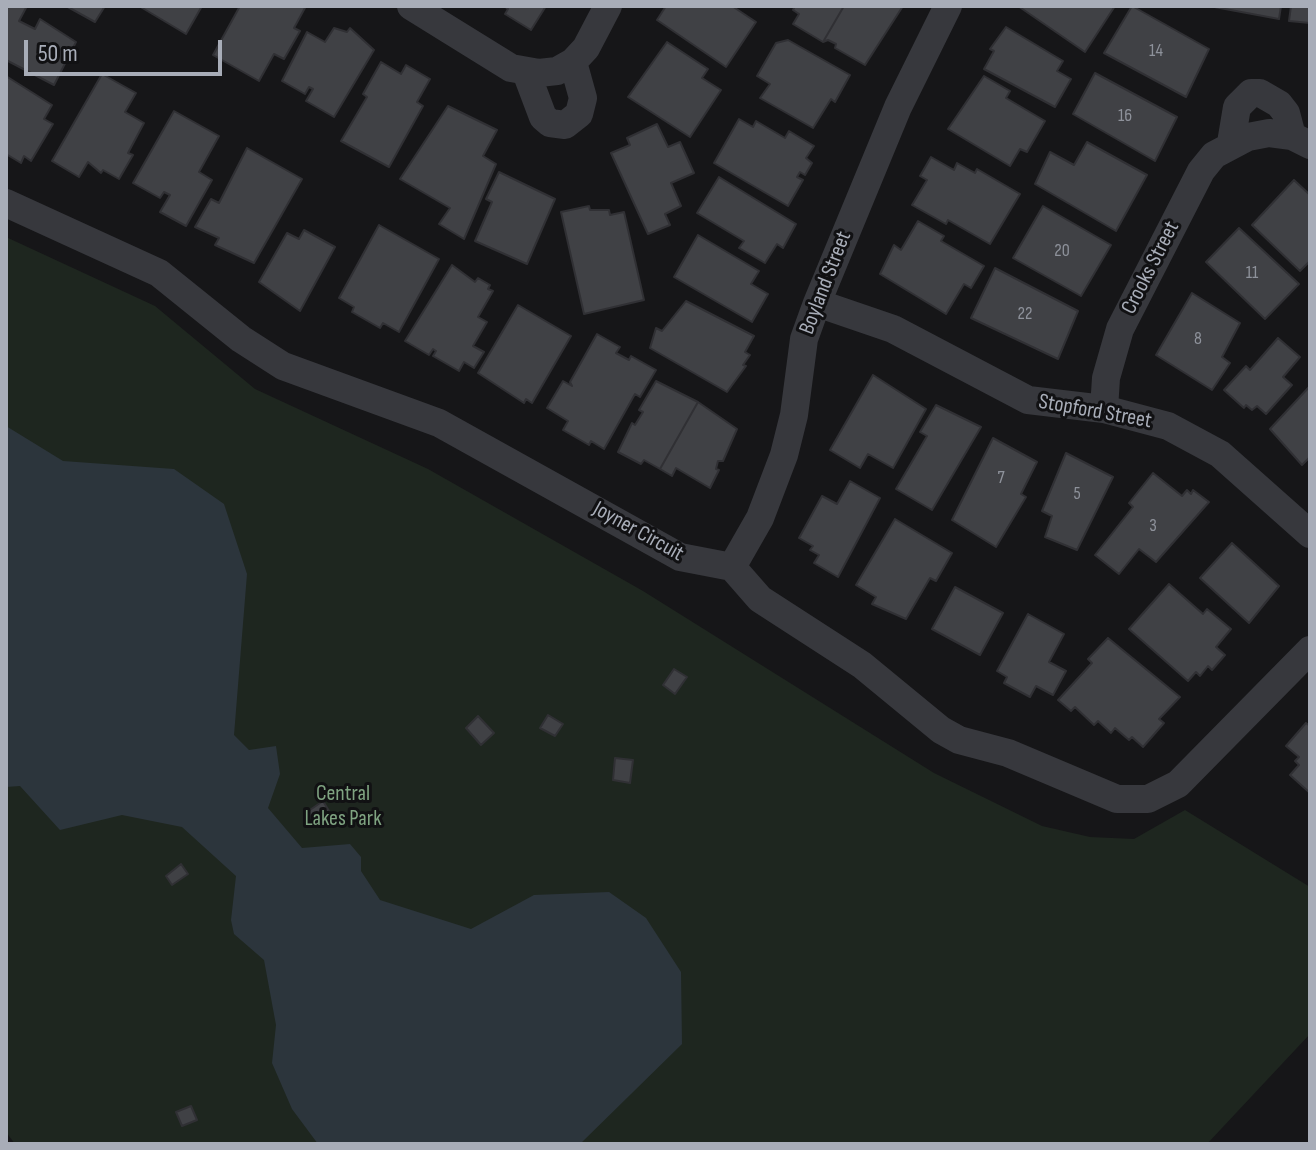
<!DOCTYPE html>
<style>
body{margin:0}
#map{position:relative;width:1316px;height:1150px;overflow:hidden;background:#161618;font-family:"Sofia Sans Condensed",sans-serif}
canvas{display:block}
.frame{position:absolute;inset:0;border:8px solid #a8adb8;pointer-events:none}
.scale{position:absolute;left:24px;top:40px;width:198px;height:36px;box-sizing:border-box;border:4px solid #a8adb8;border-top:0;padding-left:10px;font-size:24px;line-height:28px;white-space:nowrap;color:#a8adb8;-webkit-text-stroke:6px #111113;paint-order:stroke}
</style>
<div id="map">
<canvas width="1316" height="1150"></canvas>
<div class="frame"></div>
<div class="scale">50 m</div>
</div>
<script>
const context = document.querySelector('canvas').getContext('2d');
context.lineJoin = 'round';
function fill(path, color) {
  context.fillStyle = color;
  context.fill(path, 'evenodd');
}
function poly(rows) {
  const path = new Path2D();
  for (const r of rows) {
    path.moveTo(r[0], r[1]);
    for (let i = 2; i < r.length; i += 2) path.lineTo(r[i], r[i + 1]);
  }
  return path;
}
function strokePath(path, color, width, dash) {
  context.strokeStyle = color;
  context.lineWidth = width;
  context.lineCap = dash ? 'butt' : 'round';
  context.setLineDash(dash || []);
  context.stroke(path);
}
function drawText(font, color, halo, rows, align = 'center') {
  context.font = font + ' "Sofia Sans Condensed",sans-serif';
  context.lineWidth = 6;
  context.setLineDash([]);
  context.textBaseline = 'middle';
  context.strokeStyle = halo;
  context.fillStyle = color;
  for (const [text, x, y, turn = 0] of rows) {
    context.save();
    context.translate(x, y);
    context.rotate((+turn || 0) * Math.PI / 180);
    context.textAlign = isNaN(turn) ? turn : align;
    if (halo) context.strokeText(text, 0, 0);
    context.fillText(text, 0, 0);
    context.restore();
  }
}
const green = poly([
 [6,237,155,306,255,389,428,469,643,591,934,773,1042,826,1090,837,1134,839,1185,810,1310,887,1310,1034,1207,1144,15,1144,6,1132]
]);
const water = poly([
 [6,426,63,461,174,469,224,504,247,574,234,735,249,750,276,746,280,774,268,808,302,848,350,844,361,857,361,871,380,900,471,929,534,895,609,892,646,918,681,972,682,1044,580,1144,318,1144,292,1109,272,1063,276,1025,264,960,234,934,231,920,236,876,182,827,122,815,60,830,20,786,6,787]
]);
const building = poly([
 [6,6,27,6,19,21,35,29,40,19,76,42,54,85,6,60,6,6],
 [66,6,105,6,95,22,66,6],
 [139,6,202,6,186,34,139,6],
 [240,6,306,6,294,28,300,31,284,59,274,54,259,81,213,55,240,6],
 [504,6,546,6,531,30,505,14,508,9,504,6],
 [666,6,732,6,756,22,726,67,657,20,666,6],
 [795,6,844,6,823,42,793,24,799,14,793,10,795,6],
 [844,6,903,6,865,65,835,48,836,44,828,40,823,42,844,6],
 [1018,6,1115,6,1085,52,1018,6],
 [1132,6,1209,49,1186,97,1104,53,1132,6],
 [1209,6,1281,6,1279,19,1209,6],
 [1291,6,1310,6,1310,23,1289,21,1291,6],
 [1006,27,1063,61,1057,71,1071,79,1055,107,984,69,994,51,990,49,1006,27],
 [334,28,347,32,350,28,374,50,334,117,306,101,313,89,309,87,305,94,282,81,307,32,325,42,334,28],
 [788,40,850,75,835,102,831,99,813,128,760,98,770,84,757,76,776,43,788,40],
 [667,42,708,69,702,78,721,90,690,137,628,97,667,42],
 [381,62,401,74,406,65,430,79,417,102,423,106,389,167,341,141,367,97,363,94,381,62],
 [1095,73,1177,117,1155,161,1073,114,1095,73],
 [102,74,136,93,125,112,144,123,128,153,133,155,119,179,103,170,101,173,88,162,79,177,52,161,102,74],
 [6,76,52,105,44,119,53,124,31,161,24,156,21,163,6,154,6,76],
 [984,76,1010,91,1006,98,1045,121,1027,152,1020,149,1010,166,948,129,984,76],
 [448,106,497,130,483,156,496,164,464,239,439,224,450,208,400,179,448,106],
 [174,111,219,136,199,172,212,180,186,226,160,212,170,195,164,192,160,198,133,183,174,111],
 [739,119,753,127,756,121,785,138,789,131,814,146,806,158,812,163,805,175,800,172,797,177,803,180,788,206,714,163,739,119],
 [657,124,668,147,680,142,694,173,671,183,681,206,665,214,670,225,648,234,611,153,630,145,627,138,657,124],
 [1087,142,1147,175,1116,231,1035,184,1050,152,1074,165,1087,142],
 [247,148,302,179,254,263,215,245,219,238,195,227,211,199,219,203,247,148],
 [931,157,954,170,957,163,975,173,977,169,1020,194,990,244,948,220,946,224,912,205,927,180,920,176,931,157],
 [499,172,555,199,527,264,475,241,492,202,486,199,499,172],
 [719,177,796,224,783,248,777,244,765,263,739,248,744,241,697,213,719,177],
 [1294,180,1310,195,1310,261,1300,271,1252,225,1294,180],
 [589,206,590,210,609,210,610,215,624,212,644,300,584,314,561,212,589,206],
 [1043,206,1111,245,1081,296,1013,258,1043,206],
 [918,221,944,236,941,241,984,266,971,288,964,284,946,314,880,274,894,245,901,250,918,221],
 [379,225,439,259,399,332,383,323,380,328,352,312,354,307,339,298,379,225],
 [1239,228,1299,284,1265,319,1206,262,1239,228],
 [304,230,335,247,300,311,259,282,287,233,299,239,304,230],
 [698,235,759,271,751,284,768,294,752,322,674,277,698,235],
 [452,265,475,282,478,278,490,285,488,289,493,291,478,317,487,322,473,346,484,352,474,368,464,362,459,371,433,356,436,351,433,349,429,355,405,341,452,265],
 [995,268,1078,311,1058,359,971,318,995,268],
 [1192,293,1240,323,1222,357,1230,363,1212,390,1156,355,1192,293],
 [686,301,754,336,745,352,750,355,743,365,746,366,727,392,650,348,656,328,662,331,686,301],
 [518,305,571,336,532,403,526,399,524,403,478,373,518,305],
 [597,334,620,347,616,353,629,360,631,356,656,370,640,397,635,394,604,449,591,441,589,445,563,430,568,421,547,408,563,381,572,386,570,382,597,334],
 [1278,338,1300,357,1283,377,1292,385,1266,414,1257,406,1252,410,1246,405,1244,408,1224,390,1246,366,1250,370,1278,338],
 [873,375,926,409,893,468,868,454,860,468,830,450,873,375],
 [656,381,698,402,660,469,644,460,641,464,618,452,632,423,635,425,643,412,639,410,656,381],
 [1310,386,1310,457,1302,465,1270,429,1310,386],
 [698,402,737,429,723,461,718,461,716,469,719,470,710,488,676,468,672,476,660,469,698,402],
 [936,405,981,427,932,510,896,489,927,436,920,432,936,405],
 [993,438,1037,462,1021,494,1026,497,996,547,952,520,993,438],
 [1066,453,1113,477,1077,550,1045,537,1052,516,1042,511,1066,453],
 [1153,473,1182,496,1187,490,1191,494,1193,490,1209,502,1156,562,1139,549,1119,574,1095,555,1133,507,1129,503,1153,473],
 [850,481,880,498,838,577,814,563,819,555,810,550,813,546,799,538,822,496,837,504,850,481],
 [895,519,952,553,936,581,930,578,906,619,872,604,876,597,856,585,895,519],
 [1232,543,1279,586,1249,623,1200,578,1232,543],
 [1169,584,1203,614,1207,609,1231,629,1216,647,1225,655,1212,670,1208,666,1200,676,1196,672,1188,681,1129,629,1169,584],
 [955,587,1003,613,980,655,932,629,955,587],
 [1028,614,1064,634,1049,662,1066,671,1053,695,1036,686,1030,697,1004,683,1007,677,997,671,1028,614],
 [1108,638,1180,697,1159,719,1164,723,1143,747,1132,737,1129,740,1115,728,1111,733,1098,721,1094,725,1075,707,1071,711,1058,700,1092,663,1088,659,1108,638],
 [674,669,687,677,675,694,663,685,674,669],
 [548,715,563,724,555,736,540,728,548,715],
 [478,716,494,733,481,745,466,728,478,716],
 [1306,723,1310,726,1310,793,1290,775,1299,765,1295,761,1299,757,1286,746,1306,723],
 [615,758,633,760,630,783,613,780,615,758],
 [323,801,329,811,314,822,307,812,323,801],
 [181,864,188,874,172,885,166,876,181,864],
 [191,1106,197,1120,182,1126,176,1112,191,1106]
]);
const minor = poly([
 [411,6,511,68,539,73,557,71,573,62,586,48,608,6],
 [526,72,543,117,550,123,565,125,579,114,583,98,573,62],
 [1231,143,1237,107,1251,93,1260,93,1279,104,1286,113,1292,136],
 [6,203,159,273,241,339,283,366,439,423,680,557,732,567,760,599,862,665,941,730,959,740,1008,753,1117,799,1148,799,1178,784,1310,650],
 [817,303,893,329,1028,400,1104,409,1168,426,1220,454,1310,534],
 [1104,409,1106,378,1120,329,1201,171,1214,155,1248,137,1269,133,1292,136,1310,145],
 [732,567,760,518,784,455,794,415,804,339,817,303,898,107,948,6]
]);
const numberNames = [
 ["14",1156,51],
 ["16",1125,116],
 ["20",1062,251],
 ["11",1252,273],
 ["22",1025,314],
 ["8",1198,339],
 ["7",1001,478],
 ["5",1077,494],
 ["3",1153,526]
];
const streetNames = [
 ["Crooks Street",1151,268,-63],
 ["Boyland Street",826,283,-69],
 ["Stopford Street",1095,412,10],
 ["Joyner Circuit",638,532,29]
];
const parkNames = [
 ["Central",343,794],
 ["Lakes Park",343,819]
];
fill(green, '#1e261f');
fill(water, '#2c353c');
fill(building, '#404145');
strokePath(building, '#303034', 2);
strokePath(minor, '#37383d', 28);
drawText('18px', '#8e929b', null, numberNames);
drawText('22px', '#a8adb8', '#111113', streetNames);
drawText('22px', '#7fa381', '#111113', parkNames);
</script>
